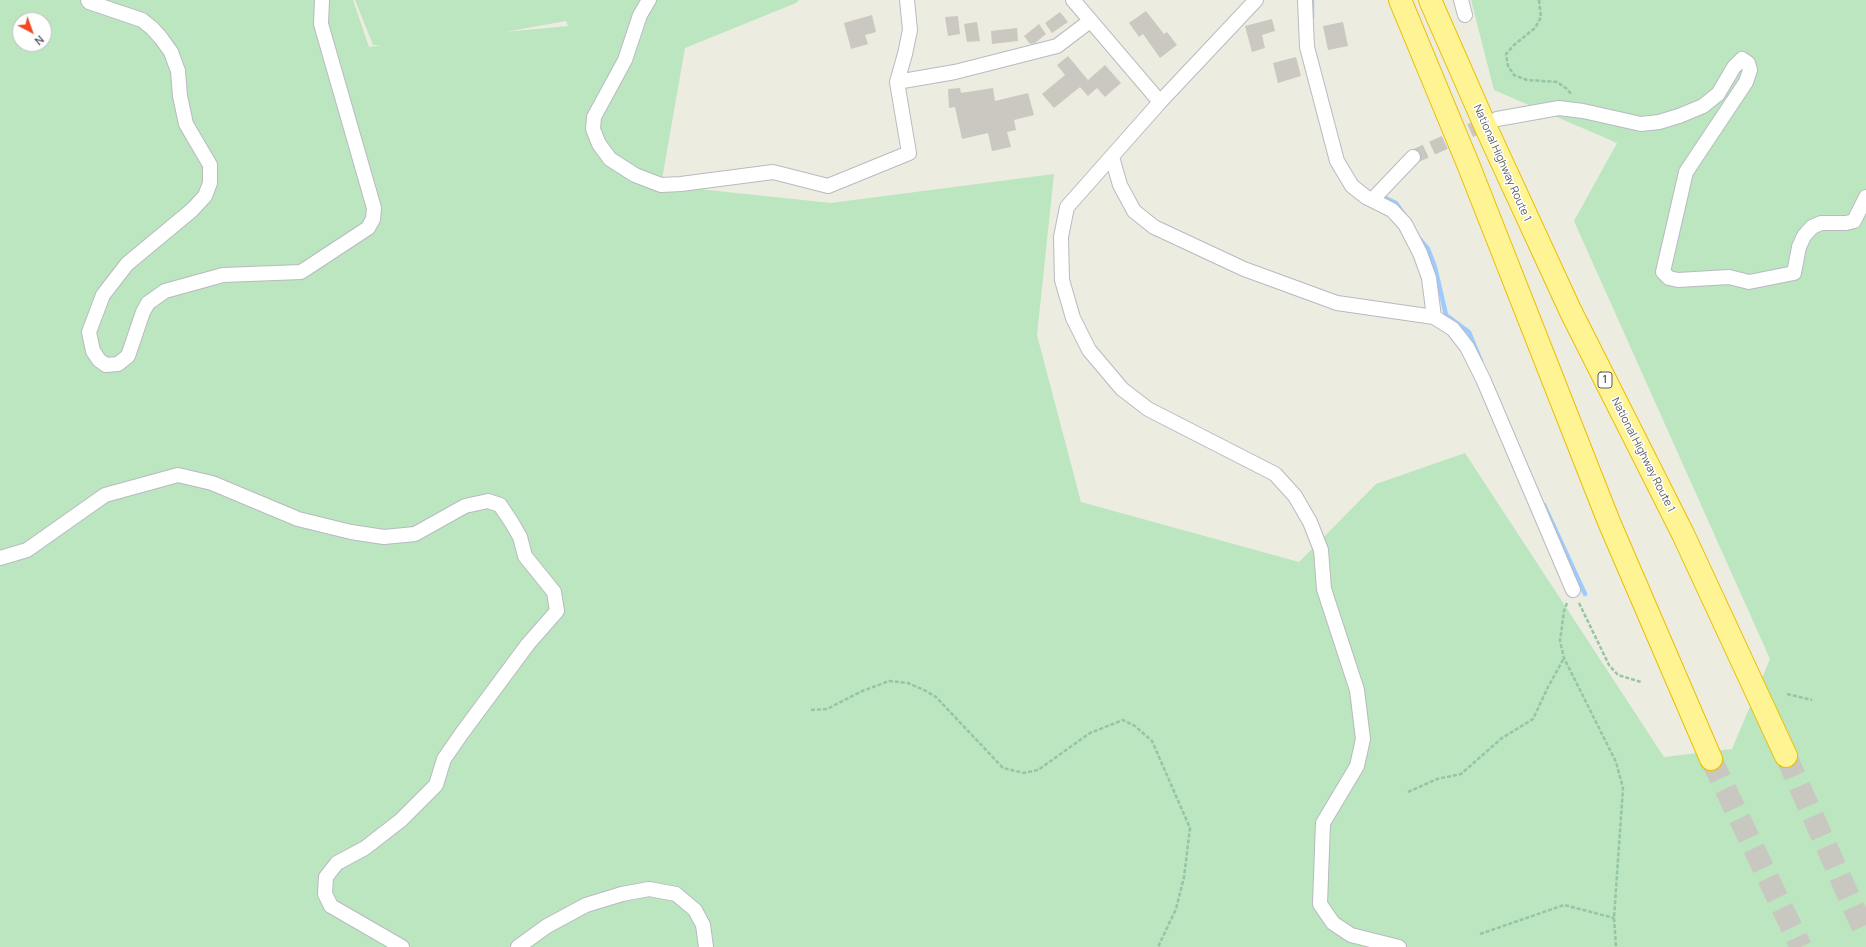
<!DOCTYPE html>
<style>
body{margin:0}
#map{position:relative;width:1866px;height:947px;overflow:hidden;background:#edece0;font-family:Manrope,sans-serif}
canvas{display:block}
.north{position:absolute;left:12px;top:12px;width:40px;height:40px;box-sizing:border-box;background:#fff;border:1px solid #bdbec0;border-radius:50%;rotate:139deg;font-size:11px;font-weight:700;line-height:16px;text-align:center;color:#595c62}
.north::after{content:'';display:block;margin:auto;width:14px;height:18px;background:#f04924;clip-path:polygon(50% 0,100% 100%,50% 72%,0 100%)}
</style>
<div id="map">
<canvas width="1866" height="947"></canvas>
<div class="north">N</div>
</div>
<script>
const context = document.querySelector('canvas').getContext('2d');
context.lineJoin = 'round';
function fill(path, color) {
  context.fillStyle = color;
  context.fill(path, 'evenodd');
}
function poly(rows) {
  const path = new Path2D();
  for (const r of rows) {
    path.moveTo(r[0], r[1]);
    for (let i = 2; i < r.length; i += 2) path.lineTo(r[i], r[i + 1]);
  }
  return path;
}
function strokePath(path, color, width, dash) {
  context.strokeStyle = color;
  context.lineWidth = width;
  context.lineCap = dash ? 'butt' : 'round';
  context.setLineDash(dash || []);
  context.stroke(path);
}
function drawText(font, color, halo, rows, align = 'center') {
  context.font = font + ' Manrope,sans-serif';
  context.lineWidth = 3;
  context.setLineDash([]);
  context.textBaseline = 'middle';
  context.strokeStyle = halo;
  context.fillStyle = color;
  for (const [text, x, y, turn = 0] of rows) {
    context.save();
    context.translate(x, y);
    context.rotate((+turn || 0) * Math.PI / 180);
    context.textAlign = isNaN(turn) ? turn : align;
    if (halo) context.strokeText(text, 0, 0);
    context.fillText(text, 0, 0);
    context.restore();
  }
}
const green = poly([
 [0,0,353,0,369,47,382,45,373,45,355,0,799,0,796,3,685,48,661,185,831,203,1054,174,1037,335,1081,502,1299,562,1376,484,1465,453,1664,757,1732,749,1770,659,1574,221,1617,143,1494,90,1471,0,1866,0,1866,947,0,947],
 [20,20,44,20,44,44,20,44],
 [566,21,568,26,504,32,505,32]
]);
const stream = poly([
 [1312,0,1312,17],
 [1379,195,1396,203,1405,216],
 [1418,237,1428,249,1435,267,1446,315,1469,332,1481,361],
 [1544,505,1585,594]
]);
const building = poly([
 [1146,11,1164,34,1167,32,1177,45,1160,58,1143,34,1139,37,1129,23],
 [1060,12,1068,22,1052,33,1045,23],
 [872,15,876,32,865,35,868,44,851,49,844,23],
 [958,16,960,34,948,36,945,17],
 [1272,19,1275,31,1262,35,1265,48,1252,52,1245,26],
 [977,22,980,41,967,42,964,24],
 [1343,22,1348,46,1328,50,1323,26],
 [1039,24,1046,34,1035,43,1030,44,1024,36],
 [1017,28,1018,41,992,44,991,31],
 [1068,56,1088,80,1105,65,1121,83,1105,97,1097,88,1088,96,1080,87,1054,108,1042,94,1065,75,1057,65],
 [1296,57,1301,76,1278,83,1273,63],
 [960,88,961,93,993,88,995,101,1028,93,1034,115,1014,120,1016,130,1007,132,1011,147,992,151,988,133,962,139,955,107,949,108,948,89]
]);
const minorTunnel = poly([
 [1413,157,1491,121]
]);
const trunkTunnel = poly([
 [1786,756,1866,935],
 [1711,759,1801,947]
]);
const path = poly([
 [1539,0,1541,17,1535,28,1514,45,1506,54,1508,66,1514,75,1527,80,1557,82,1567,89,1571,94],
 [1567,603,1564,611,1560,641,1564,658,1616,762,1623,788,1614,918,1616,947],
 [1579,603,1609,665,1618,675,1641,682],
 [1787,694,1812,700],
 [811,710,827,709,860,692,889,681,908,683,926,691,936,697,1003,768,1024,773,1038,770,1090,733,1123,720,1135,726,1152,741,1190,828,1184,877,1176,909,1158,947],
 [1408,792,1437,779,1461,774,1502,738,1533,719,1547,689,1564,658],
 [1480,934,1564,905,1614,918]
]);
const minor = poly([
 [88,0,89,2,142,20,152,28,161,38,171,52,178,71,180,96,186,124,210,165,210,183,205,196,192,210,127,264,103,295,89,332,93,351,99,360,106,365,118,364,128,356,143,312,148,303,165,291,223,275,301,272,368,228,373,219,374,208,321,24,322,0],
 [649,0,640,15,625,60,594,117,593,129,599,144,610,159,635,175,661,185,681,184,773,172,828,186,909,153,897,82,905,54,910,30,907,0],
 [1073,0,1160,102],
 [1256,0,1160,102,1067,207,1061,237,1062,280,1073,318,1089,350,1122,389,1148,409,1275,474,1295,496,1310,522,1321,550,1324,589,1357,690,1363,739,1357,766,1323,823,1320,904,1333,923,1351,935,1399,947],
 [1305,0,1307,47,1337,161,1352,186,1366,197,1392,210,1405,224,1420,253,1429,278,1434,317],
 [1461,0,1465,15],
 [897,82,955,72,1057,46,1090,21],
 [1497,119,1559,108,1583,111,1641,124,1659,122,1679,116,1703,106,1718,94,1734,67,1742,59,1748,63,1750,70,1746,82,1686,172,1663,272,1669,278,1678,280,1729,277,1749,282,1794,273,1799,247,1804,236,1812,227,1821,223,1846,223,1854,221,1866,197],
 [1112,157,1120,185,1134,211,1154,227,1244,269,1337,303,1434,317,1453,329,1467,347,1483,379,1573,590],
 [1372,200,1413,157],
 [0,558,27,550,105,495,178,475,212,483,298,519,351,532,384,537,415,534,465,506,488,501,500,505,512,523,520,537,525,556,554,592,557,611,528,644,462,733,444,759,436,785,401,820,365,848,337,863,326,877,325,894,331,906,402,947],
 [518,947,547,926,586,905,622,894,649,889,676,894,695,910,703,925,706,947]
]);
const trunk = poly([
 [1400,0,1468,164,1609,522,1711,759],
 [1430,0,1488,132,1571,312,1683,534,1786,756]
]);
const shields = [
 [1605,380,14]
];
const shieldNames = [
 ["1",1605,380]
];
const streetNames = [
 ["National Highway Route 1",1502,163,66],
 ["National Highway Route 1",1643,455,63]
];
fill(green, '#bbe6c0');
strokePath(stream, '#9ecbff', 4.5);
fill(building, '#cac8c0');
strokePath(minorTunnel, '#c8c8c0', 14, [14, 7]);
strokePath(trunkTunnel, '#c8c8c0', 22, [22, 11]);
strokePath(minor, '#b8bac0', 16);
strokePath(trunk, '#edbd00', 24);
strokePath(path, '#93c5a6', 2.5, [4, 2]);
strokePath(minor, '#fff', 14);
strokePath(trunk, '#fff494', 22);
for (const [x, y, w] of shields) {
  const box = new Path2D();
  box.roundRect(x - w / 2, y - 8, w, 16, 3);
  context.fillStyle = '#fff';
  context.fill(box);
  strokePath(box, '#595c62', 1);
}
drawText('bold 10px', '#595c62', null, shieldNames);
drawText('11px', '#595c62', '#fff', streetNames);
</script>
